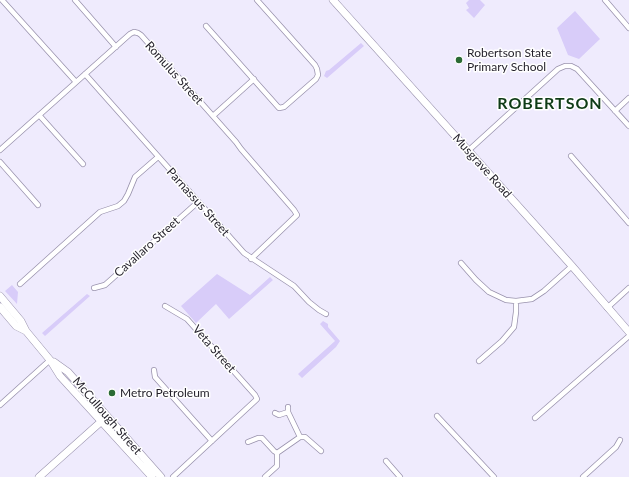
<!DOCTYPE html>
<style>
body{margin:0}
canvas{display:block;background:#efebfd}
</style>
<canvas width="629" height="477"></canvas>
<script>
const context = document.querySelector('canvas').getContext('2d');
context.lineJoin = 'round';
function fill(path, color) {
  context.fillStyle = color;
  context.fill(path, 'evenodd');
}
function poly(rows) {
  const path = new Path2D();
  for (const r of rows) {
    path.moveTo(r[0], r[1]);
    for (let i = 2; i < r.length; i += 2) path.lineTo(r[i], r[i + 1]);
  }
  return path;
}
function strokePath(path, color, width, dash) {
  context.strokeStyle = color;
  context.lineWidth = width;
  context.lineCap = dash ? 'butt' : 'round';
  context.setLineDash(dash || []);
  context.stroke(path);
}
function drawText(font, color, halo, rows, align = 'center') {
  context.font = font + ' Lato,sans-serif';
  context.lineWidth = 3;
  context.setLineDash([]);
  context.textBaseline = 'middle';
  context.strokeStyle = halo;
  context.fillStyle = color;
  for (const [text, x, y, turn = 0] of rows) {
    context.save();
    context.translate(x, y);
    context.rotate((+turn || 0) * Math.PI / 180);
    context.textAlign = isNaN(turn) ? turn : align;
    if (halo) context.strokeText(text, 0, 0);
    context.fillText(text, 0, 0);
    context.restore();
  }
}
const green = poly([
 [469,0,480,0,485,5,474,18,466,10,469,8,466,3],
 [575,11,600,39,579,59,568,55,557,28],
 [361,43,364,46,327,78,324,76,326,71,329,70],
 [217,274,250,295,270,277,273,280,229,319,216,304,196,323,181,306],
 [12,285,18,292,17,304,5,291],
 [87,294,90,296,45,336,42,333],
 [323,321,328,324,328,327,340,341,336,347,302,378,298,374,335,341,320,324]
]);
const street = poly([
 [2,0,76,82],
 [75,0,116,47],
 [605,0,629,28],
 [206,26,279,108,284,107,316,79,318,75,317,69,315,65,257,0],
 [85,74,244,253,294,286,309,302,319,310,326,314],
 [615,111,629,98],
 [39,115,83,164],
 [213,116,254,79],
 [0,150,130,34,134,32,138,33,141,35,236,142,241,149,294,210,297,215,251,259],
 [468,151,558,69,565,66,571,66,577,69,629,126],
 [571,156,629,223],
 [0,162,38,205],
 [461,263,476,280,489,292,506,300,516,301,532,299,544,291,572,266],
 [20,284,100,212,118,206,124,201,128,194,135,177,158,157],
 [94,288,105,285,198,202],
 [165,306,187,319,255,395,257,399,173,477],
 [607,308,629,288],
 [479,361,502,341,514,327,516,312,516,301],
 [154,370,155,377,212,441],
 [0,405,50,360],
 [288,407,288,412,300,437],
 [275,413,279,415,288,412],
 [437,416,494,477],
 [535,418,629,336],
 [248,442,258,438,262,438,274,451,277,453],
 [386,461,400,477],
 [265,477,277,466,277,453,300,437,305,437,321,451],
 [583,477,616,447,620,440]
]);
const secondary = poly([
 [333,0,572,266,629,332],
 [0,296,21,321,26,331,50,360,60,376,152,477],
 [0,307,16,326,26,331],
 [54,362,68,372,161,477],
 [39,477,104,419]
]);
const markers = [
 [459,60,4,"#2a6a34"],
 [112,393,4,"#2a6a34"]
];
const poiNames = [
 ["Robertson State",467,53],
 ["Primary School",467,67],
 ["Metro Petroleum",120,393]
];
const streetNames = [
 ["Romulus Street",174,73,48],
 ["Musgrave Road",482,166,48],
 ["Parnassus Street",198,202,48],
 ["Cavallaro Street",147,247,-42],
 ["Veta Street",214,349,49],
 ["McCullough Street",107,416,49]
];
const districtNames = [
 ["ROBERTSON",550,104]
];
fill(green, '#d8ccf9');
strokePath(street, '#9992ad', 6);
strokePath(secondary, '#9992ad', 8);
strokePath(street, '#fff', 4.5);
strokePath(secondary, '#fff', 7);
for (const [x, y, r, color] of markers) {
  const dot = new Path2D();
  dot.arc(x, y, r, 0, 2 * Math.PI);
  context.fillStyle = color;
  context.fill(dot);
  strokePath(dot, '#fff', 1.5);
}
drawText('12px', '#221f29', '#fff', poiNames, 'left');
drawText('12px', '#221f29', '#fff', streetNames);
context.letterSpacing = '1px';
drawText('bold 16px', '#0f3c17', '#fff', districtNames);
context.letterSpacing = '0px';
</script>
